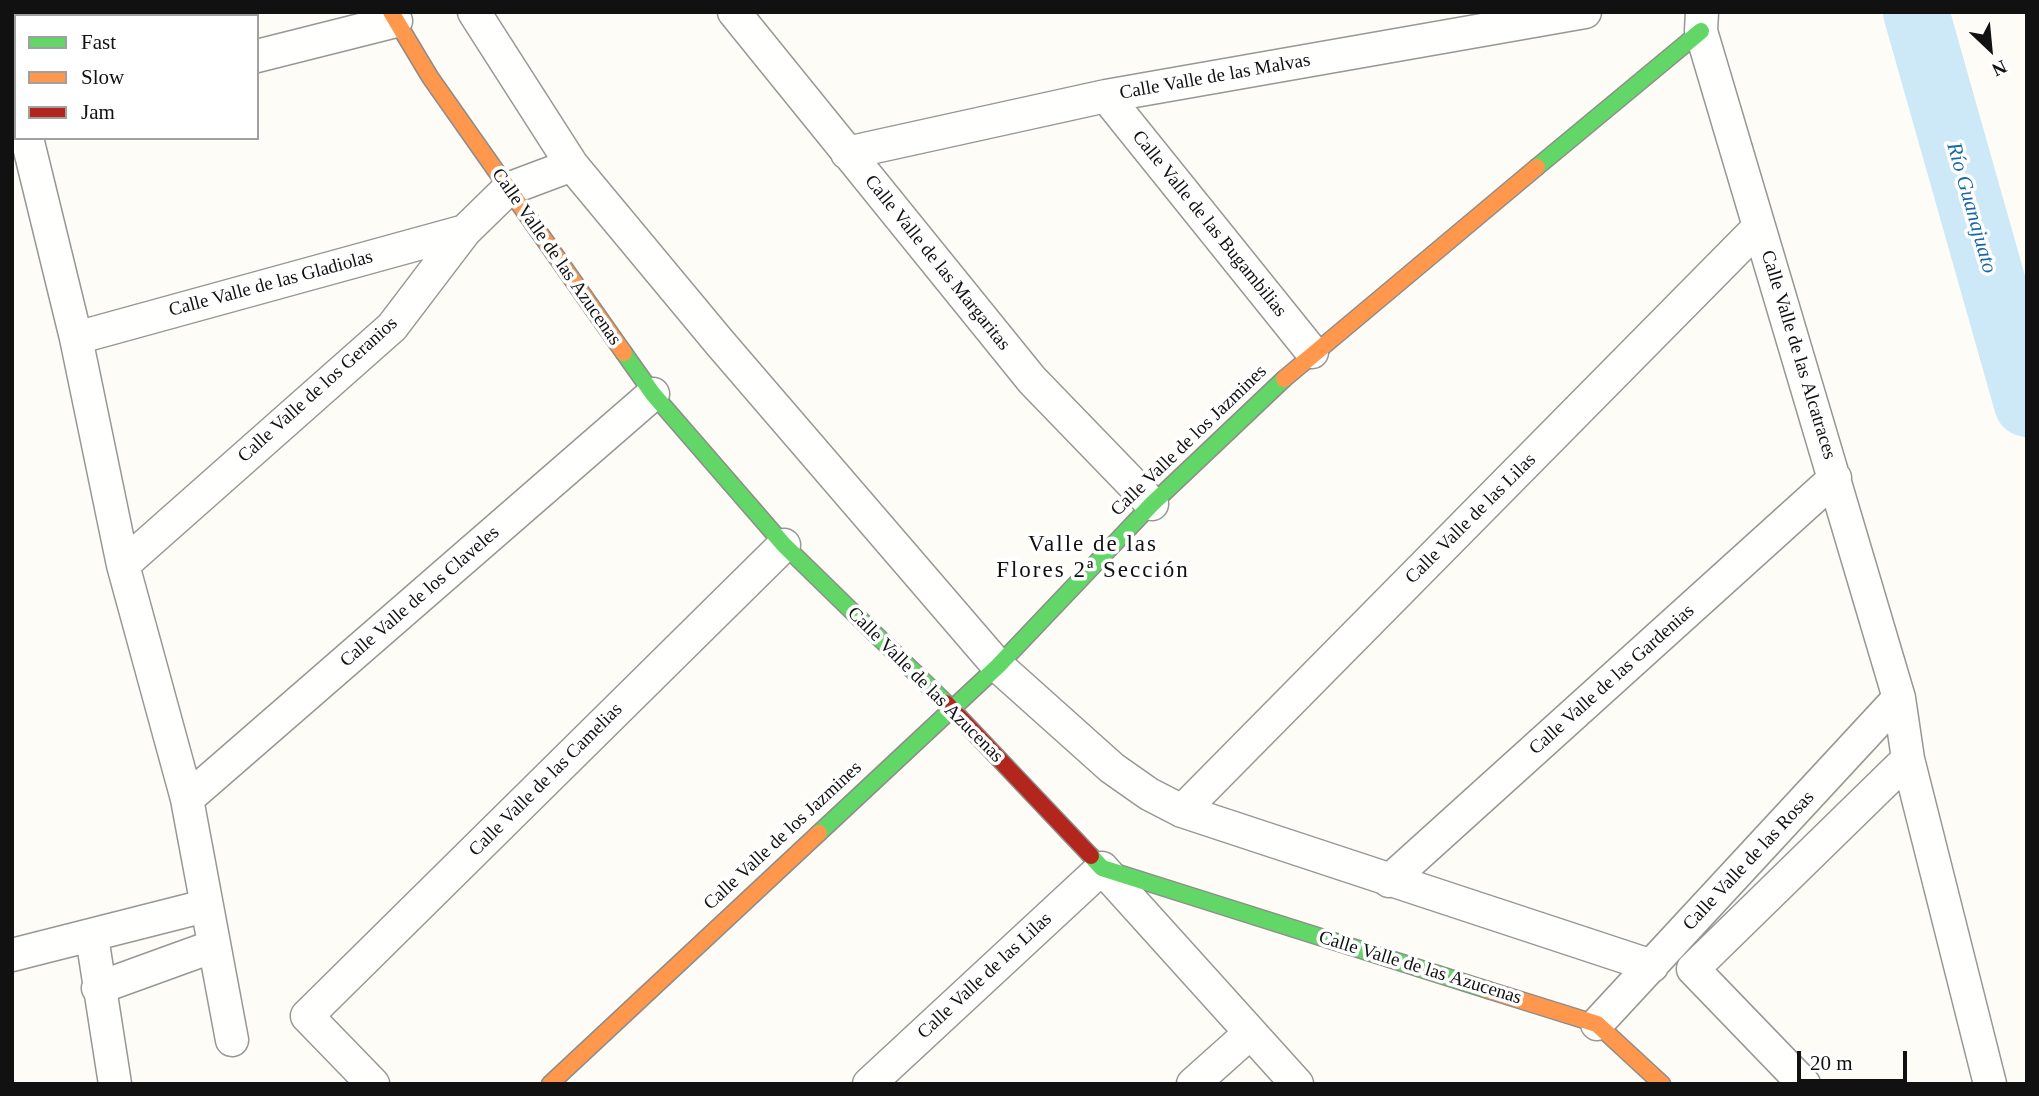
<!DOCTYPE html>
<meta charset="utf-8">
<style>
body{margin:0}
#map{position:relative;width:2039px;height:1096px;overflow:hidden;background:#fdfcf7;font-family:Georgia,serif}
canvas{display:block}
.frame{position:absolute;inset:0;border:14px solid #111;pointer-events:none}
.legend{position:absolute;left:14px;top:14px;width:245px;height:126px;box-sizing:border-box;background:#fff;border:2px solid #a0a0a0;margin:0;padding:9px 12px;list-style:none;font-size:21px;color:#111}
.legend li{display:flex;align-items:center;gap:14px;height:35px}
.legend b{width:35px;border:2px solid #a0a0a0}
.north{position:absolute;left:1955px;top:14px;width:70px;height:70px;-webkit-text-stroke:5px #fff;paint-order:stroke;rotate:154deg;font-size:19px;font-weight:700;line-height:28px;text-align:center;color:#111}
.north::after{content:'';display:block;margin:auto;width:24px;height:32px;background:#111;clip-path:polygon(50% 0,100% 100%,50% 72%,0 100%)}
.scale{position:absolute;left:1797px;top:1051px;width:110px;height:32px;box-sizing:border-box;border:4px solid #111;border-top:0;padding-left:9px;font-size:21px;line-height:24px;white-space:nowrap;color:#111;-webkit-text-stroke:5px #fff;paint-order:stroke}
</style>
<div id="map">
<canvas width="2039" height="1096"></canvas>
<div class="frame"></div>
<ul class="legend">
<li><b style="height:9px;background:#63d668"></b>Fast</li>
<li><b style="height:9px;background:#ff974d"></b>Slow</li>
<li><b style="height:9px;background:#b3261e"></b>Jam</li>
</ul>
<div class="north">N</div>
<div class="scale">20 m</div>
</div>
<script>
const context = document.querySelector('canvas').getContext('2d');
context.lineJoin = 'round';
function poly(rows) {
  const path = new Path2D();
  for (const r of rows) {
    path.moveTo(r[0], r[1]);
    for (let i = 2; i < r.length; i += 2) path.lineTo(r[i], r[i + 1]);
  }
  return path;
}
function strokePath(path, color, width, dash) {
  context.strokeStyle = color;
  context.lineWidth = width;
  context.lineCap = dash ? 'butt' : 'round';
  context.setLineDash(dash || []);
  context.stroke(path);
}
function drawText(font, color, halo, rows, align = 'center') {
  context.font = font + ' Georgia,serif';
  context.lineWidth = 7;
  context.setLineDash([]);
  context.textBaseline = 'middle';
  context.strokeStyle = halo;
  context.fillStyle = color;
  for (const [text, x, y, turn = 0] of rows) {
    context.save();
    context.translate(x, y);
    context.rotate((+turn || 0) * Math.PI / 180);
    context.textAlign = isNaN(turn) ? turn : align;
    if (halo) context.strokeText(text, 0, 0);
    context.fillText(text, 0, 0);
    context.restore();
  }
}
const river = poly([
 [1916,12,2027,404]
]);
const street = poly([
 [474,12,572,165,720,343,998,666,1112,768,1149,794,1182,811,1652,966],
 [734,12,1032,380,1152,504],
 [1702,12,1701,31,1899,698,1908,759],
 [257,56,396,21],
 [12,87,16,99],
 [1106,96,1312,352],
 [27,138,76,338,123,565,187,799,232,1040],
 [847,153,1106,96,1585,12],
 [76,338,465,231],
 [123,565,392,327,465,231,508,189,572,165],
 [187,799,653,394],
 [1182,811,1759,227],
 [1389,881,1835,478],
 [92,937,115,1084],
 [12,955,205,906],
 [98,988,214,946],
 [1597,1024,1899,698],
 [373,1084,307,1016,784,545],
 [869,1084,1102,868,1297,1084],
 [1193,1084,1249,1034],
 [1804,1084,1693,969,1908,759,1990,1084]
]);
const fast = poly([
 [1537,167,1701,31],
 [624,353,653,394,784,545,946,703],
 [819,833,998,666,1152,504,1284,379],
 [1091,856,1102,868,1488,990]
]);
const slow = poly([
 [391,12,430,77,624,353],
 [1284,379,1537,167],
 [1488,990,1597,1024,1662,1084],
 [550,1084,819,833]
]);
const jam = poly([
 [946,703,1091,856]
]);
const streetNames = [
 ["Calle Valle de las Malvas",1215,77,-10],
 ["Calle Valle de las Bugambilias",1209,224,51],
 ["Calle Valle de las Azucenas",556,257,55],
 ["Calle Valle de las Margaritas",937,263,51],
 ["Calle Valle de las Gladiolas",271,284,-15],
 ["Calle Valle de las Alcatraces",1798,355,73],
 ["Calle Valle de los Geranios",318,390,-42],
 ["Calle Valle de los Jazmines",1189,441,-44],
 ["Calle Valle de las Lilas",1471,519,-45],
 ["Calle Valle de los Claveles",420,597,-41],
 ["Calle Valle de las Gardenias",1612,680,-42],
 ["Calle Valle de las Azucenas",925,685,45],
 ["Calle Valle de las Camelias",546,780,-45],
 ["Calle Valle de los Jazmines",783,836,-43],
 ["Calle Valle de las Rosas",1749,861,-47],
 ["Calle Valle de las Azucenas",1420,968,17],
 ["Calle Valle de las Lilas",985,976,-43]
];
const waterNames = [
 ["Río Guanajuato",1971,208,74]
];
const quarterNames = [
 ["Valle de las",1093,545],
 ["Flores 2ª Sección",1093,571]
];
strokePath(river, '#cde8f7', 66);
strokePath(street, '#979795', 35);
strokePath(fast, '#8e8d8b', 19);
strokePath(slow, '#8e8d8b', 19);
strokePath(jam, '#8e8d8b', 19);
strokePath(street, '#fffffe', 32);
strokePath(fast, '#63d668', 16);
strokePath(slow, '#ff974d', 16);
strokePath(jam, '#b3261e', 16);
drawText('19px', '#111', '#fff', streetNames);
drawText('italic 21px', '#1768a6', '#fff', waterNames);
context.letterSpacing = '2px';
drawText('23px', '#111', '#fff', quarterNames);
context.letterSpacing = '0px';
</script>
